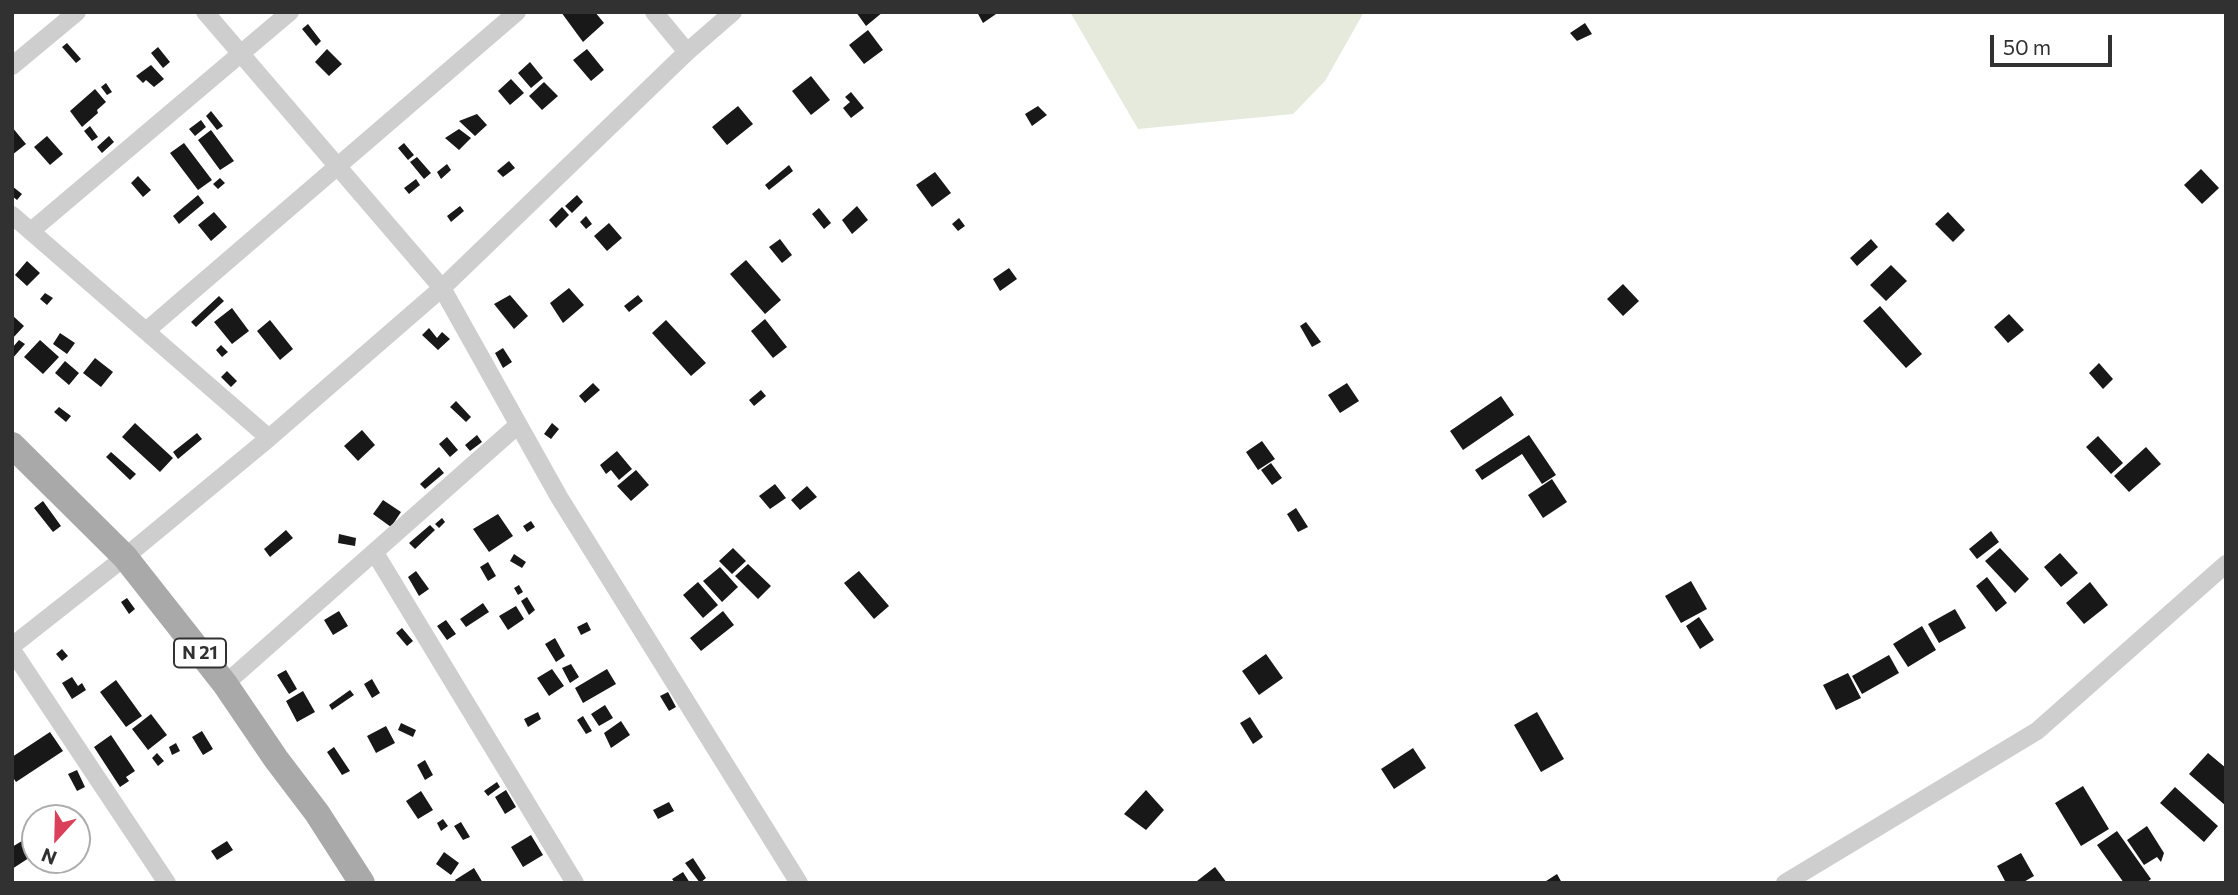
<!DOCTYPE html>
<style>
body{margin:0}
#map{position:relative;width:2238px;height:895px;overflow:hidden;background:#fff;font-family:Commissioner,sans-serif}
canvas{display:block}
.frame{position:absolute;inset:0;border:14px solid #313131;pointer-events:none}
.north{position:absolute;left:21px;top:804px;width:70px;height:70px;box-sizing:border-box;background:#fff;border:2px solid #adadad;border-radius:50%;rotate:202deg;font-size:19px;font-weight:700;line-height:28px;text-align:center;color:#313131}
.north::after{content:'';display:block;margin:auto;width:24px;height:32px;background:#db405b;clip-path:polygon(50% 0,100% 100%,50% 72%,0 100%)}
.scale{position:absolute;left:1990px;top:35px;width:122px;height:32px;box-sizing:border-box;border:4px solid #313131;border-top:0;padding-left:9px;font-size:21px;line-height:24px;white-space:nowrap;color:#313131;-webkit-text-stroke:5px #fff;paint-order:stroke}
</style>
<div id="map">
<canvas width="2238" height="895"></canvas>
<div class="frame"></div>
<div class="north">N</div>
<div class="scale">50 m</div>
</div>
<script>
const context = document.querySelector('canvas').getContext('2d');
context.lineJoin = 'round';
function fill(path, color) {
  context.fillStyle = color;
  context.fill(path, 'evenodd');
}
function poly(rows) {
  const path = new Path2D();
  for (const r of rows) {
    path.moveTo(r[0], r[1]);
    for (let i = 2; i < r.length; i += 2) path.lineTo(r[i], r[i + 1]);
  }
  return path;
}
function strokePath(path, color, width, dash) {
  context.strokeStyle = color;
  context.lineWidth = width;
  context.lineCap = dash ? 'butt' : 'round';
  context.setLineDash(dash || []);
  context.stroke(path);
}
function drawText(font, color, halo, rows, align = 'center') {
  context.font = font + ' Commissioner,sans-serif';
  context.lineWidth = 7;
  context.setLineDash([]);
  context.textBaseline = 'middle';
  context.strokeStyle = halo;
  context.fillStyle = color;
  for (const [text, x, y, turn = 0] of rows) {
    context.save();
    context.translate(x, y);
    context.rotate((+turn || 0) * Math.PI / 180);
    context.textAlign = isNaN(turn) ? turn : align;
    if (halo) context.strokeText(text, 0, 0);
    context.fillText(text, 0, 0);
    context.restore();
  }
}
const green = poly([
 [1070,12,1364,12,1325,81,1293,114,1138,129]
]);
const building = poly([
 [561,12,595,12,604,23,583,42],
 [856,12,883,12,866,26],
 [977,12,999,12,983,23],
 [1585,23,1592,34,1577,41,1570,33],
 [308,24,321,41,316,46,302,29],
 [868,30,883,50,864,64,849,45],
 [67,43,81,59,76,63,62,47],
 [158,47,170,62,163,68,151,53],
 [327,49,342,64,329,76,315,62],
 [587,49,604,70,591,81,573,60],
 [530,62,543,78,531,88,518,73],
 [151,65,164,79,154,87,146,80,143,83,136,76],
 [811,76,830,100,811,115,792,91],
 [511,79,524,93,510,105,498,91],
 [544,82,558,96,542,110,529,96],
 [106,83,112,92,107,95,101,87],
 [95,89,106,102,97,110,98,113,82,127,70,111],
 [851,92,864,108,851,118,843,108,850,102,845,97],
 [738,106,753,124,727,145,712,127],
 [1038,106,1047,115,1032,126,1025,114],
 [211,111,223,126,217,130,206,116],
 [477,114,487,125,475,136,459,121],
 [201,120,206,127,195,136,189,129],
 [90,126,98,137,92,141,84,131],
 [12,127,26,144,12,155],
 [459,129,471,138,459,150,445,138],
 [211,130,234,161,220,170,198,140],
 [47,136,63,154,50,165,34,147],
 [109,136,114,142,102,153,97,147],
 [184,143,212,180,198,190,170,153],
 [404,143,414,155,408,160,398,148],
 [417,157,431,173,424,179,410,162],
 [509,161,515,168,503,177,497,171],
 [447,164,451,170,441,179,437,172],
 [789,165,793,171,769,190,765,185],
 [2201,169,2219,188,2202,204,2184,185],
 [935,172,951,193,932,207,916,185],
 [138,176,151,190,143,197,131,183],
 [220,178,225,183,218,189,213,184],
 [416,179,420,185,409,194,404,188],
 [12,186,22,194,17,200,12,196],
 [198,195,204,203,179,224,173,216],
 [577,195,583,202,572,213,565,206],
 [460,206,464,211,451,222,447,216],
 [857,206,868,220,852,234,842,220],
 [562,207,569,215,556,228,549,220],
 [819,208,831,223,824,229,812,214],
 [214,212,227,227,211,241,198,225],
 [1948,212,1965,230,1953,242,1935,224],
 [586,216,592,224,586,229,580,222],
 [959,218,965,226,958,231,952,224],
 [609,223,622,238,607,251,594,236],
 [780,239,792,255,782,263,769,247],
 [1871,239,1878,247,1857,266,1850,258],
 [746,260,781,300,765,314,730,274],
 [27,261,40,273,27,286,15,275],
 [1891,265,1907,281,1886,301,1870,285],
 [1009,268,1017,279,1000,291,993,279],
 [1623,284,1639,301,1623,316,1607,299],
 [569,288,584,305,563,323,550,303],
 [45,293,53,298,47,305,40,299],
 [510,295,528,316,514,329,494,304],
 [638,295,643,301,629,312,624,306],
 [219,296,224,301,196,327,191,322],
 [1880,306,1922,354,1906,368,1863,321],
 [232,308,249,331,232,344,214,322],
 [2009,314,2024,330,2008,343,1994,327],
 [12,315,24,326,12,339],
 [765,319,787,347,773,358,751,331],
 [270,320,293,349,280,360,257,331],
 [666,320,706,363,691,376,652,333],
 [1306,322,1321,342,1312,347,1300,326],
 [429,328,437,338,442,332,450,339,438,350,422,335],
 [60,333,75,343,67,354,53,344],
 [19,340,25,344,12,359,12,348],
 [40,340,59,357,43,374,24,357],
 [221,345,228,352,222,357,216,350],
 [503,348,512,362,503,368,495,353],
 [95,358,113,372,101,387,83,373],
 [65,361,79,373,69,385,55,373],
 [2099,363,2113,379,2103,389,2089,373],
 [227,371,237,381,231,387,221,377],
 [593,383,600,390,585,403,579,396],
 [1347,383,1359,401,1340,413,1328,395],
 [761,390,766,396,754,406,749,400],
 [1501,396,1514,415,1463,450,1450,431],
 [456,401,471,417,466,422,450,407],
 [59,407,71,416,66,422,54,412],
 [135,423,173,458,160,472,122,437],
 [552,423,559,429,551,439,544,434],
 [362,430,375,445,358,461,344,446],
 [197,433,202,439,178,459,173,452],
 [477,435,482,442,470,451,465,445],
 [1529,435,1556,475,1542,484,1522,454,1482,480,1475,470],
 [2098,436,2123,463,2111,474,2086,447],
 [447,437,458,450,450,457,439,444],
 [1262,441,1275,459,1258,470,1246,452],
 [2146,447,2161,464,2129,492,2114,476],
 [617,451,632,469,619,480,611,470,606,474,600,465],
 [111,452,136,474,130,480,106,457],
 [1271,463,1282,478,1272,485,1261,470],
 [439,467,444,473,425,489,420,484],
 [636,470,649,485,631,501,617,486],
 [1552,479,1567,502,1543,518,1528,495],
 [775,484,786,498,770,509,759,496],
 [807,486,817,497,800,510,791,500],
 [383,500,401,512,391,527,373,514],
 [43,501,61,526,53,532,34,508],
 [1296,508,1308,527,1298,532,1287,514],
 [498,514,513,536,489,552,473,529],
 [442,518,445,522,439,528,435,524],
 [531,521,535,527,527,532,523,526],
 [430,525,435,530,415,549,409,543],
 [286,530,293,538,270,557,264,549],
 [1991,531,1999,542,1977,559,1969,549],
 [339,534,356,538,355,546,338,543],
 [733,548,746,561,732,574,719,561],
 [2000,548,2029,579,2015,593,1985,561],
 [2060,553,2078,573,2061,587,2044,567],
 [514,554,526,562,522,568,510,561],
 [488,562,496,576,488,581,480,567],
 [748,564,771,586,758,599,735,576],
 [720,567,738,587,722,602,703,581],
 [416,571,429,589,419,596,408,577],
 [859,571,889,606,874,619,844,583],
 [1987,577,2007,603,1996,612,1976,586],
 [1691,581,1707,609,1681,623,1665,596],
 [698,582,718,605,703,618,683,595],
 [2090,582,2108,605,2084,624,2066,603],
 [519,585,523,592,518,595,514,588],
 [527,597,535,610,529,615,521,601],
 [127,598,135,609,129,614,121,602],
 [483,603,489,612,466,627,460,619],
 [516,606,524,619,508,630,499,616],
 [1955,609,1966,628,1939,643,1928,624],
 [339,611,348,626,333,635,324,620],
 [723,611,734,625,701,651,690,638],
 [1699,617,1714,640,1700,649,1686,626],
 [446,620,456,634,447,640,437,626],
 [587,622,591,630,581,635,577,627],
 [1922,626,1936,650,1908,667,1893,644],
 [402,628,413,641,407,646,396,633],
 [555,638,565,656,556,662,545,644],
 [62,649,68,656,62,661,56,654],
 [1266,654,1283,678,1259,695,1242,671],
 [1889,655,1899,673,1862,694,1852,676],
 [571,664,579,677,570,683,562,668],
 [552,669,564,686,549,696,537,678],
 [607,669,616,684,583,703,575,688],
 [286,670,297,689,289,694,277,675],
 [1848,673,1861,698,1836,710,1823,685],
 [72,677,78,686,82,683,86,690,72,699,62,683],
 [372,679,380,693,372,698,364,684],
 [116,680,142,716,126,727,100,692],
 [350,690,354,695,332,710,329,705],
 [303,691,315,712,297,722,286,701],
 [668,692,676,707,669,711,660,696],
 [605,705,613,718,599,726,591,714],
 [538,712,541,719,528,727,524,719],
 [1537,712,1564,759,1541,772,1514,725],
 [151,714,167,735,148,750,132,729],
 [583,716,592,731,586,734,577,720],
 [1250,717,1263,737,1253,744,1240,723],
 [621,721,630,735,611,748,604,733],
 [401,723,416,730,413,737,398,730],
 [386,726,395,743,376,753,367,736],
 [202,731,213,749,203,755,192,737],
 [50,732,63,751,16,782,12,776,12,757],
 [111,735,135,771,126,777,129,781,120,787,94,747],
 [176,743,180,751,172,755,169,747],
 [334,747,350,771,342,775,327,752],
 [1413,748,1426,768,1394,789,1381,769],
 [157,753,164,761,158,766,152,758],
 [2208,753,2226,768,2226,806,2189,774],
 [425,760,433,775,425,780,417,765],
 [77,770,85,787,77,791,68,774],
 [497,782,500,787,488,796,484,791],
 [2083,786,2109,829,2081,846,2055,803],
 [2175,787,2218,826,2204,842,2160,803],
 [506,790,516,807,505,814,495,797],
 [1146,790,1164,810,1146,830,1124,814],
 [421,791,433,810,418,819,406,801],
 [669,802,674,811,658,819,653,810],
 [443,819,448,826,441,831,437,823],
 [461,822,470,837,463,840,454,826],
 [2147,826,2164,853,2161,862,2157,857,2144,865,2127,840],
 [2117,831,2151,879,2146,883,2124,883,2097,845],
 [35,833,35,854,12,869,12,847],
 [531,835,543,855,523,867,511,847],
 [227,841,233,850,217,860,211,851],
 [444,852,459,863,451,875,436,864],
 [2021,853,2034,876,2022,883,2006,883,1997,866],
 [693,858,706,878,700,883,685,863],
 [1215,867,1227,883,1199,883,1197,881],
 [474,868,483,883,457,883,455,880],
 [683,872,690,883,675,883,672,879],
 [1557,874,1562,883,1543,883]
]);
const street = poly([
 [205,12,442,288,559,497,799,883],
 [654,12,687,52],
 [12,66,77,12],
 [12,215,269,438],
 [31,231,290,12],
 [146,331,517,12],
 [375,553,575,883],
 [12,646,125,557,269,438,442,288,687,52,733,12],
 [12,650,167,883],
 [225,684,518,425],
 [1785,883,2037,731,2226,564]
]);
const primary = poly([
 [12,445,125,557,225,684,276,759,317,813,362,883]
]);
const shields = [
 [200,653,52]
];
const shieldNames = [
 ["N 21",200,653]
];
fill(green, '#e5eadd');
fill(building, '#181818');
strokePath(street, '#cecece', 18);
strokePath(primary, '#a9a9a9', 26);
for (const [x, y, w] of shields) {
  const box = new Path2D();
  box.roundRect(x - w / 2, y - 14.5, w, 29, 5);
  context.fillStyle = '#fff';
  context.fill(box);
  strokePath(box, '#313131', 2);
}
drawText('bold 18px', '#313131', null, shieldNames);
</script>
